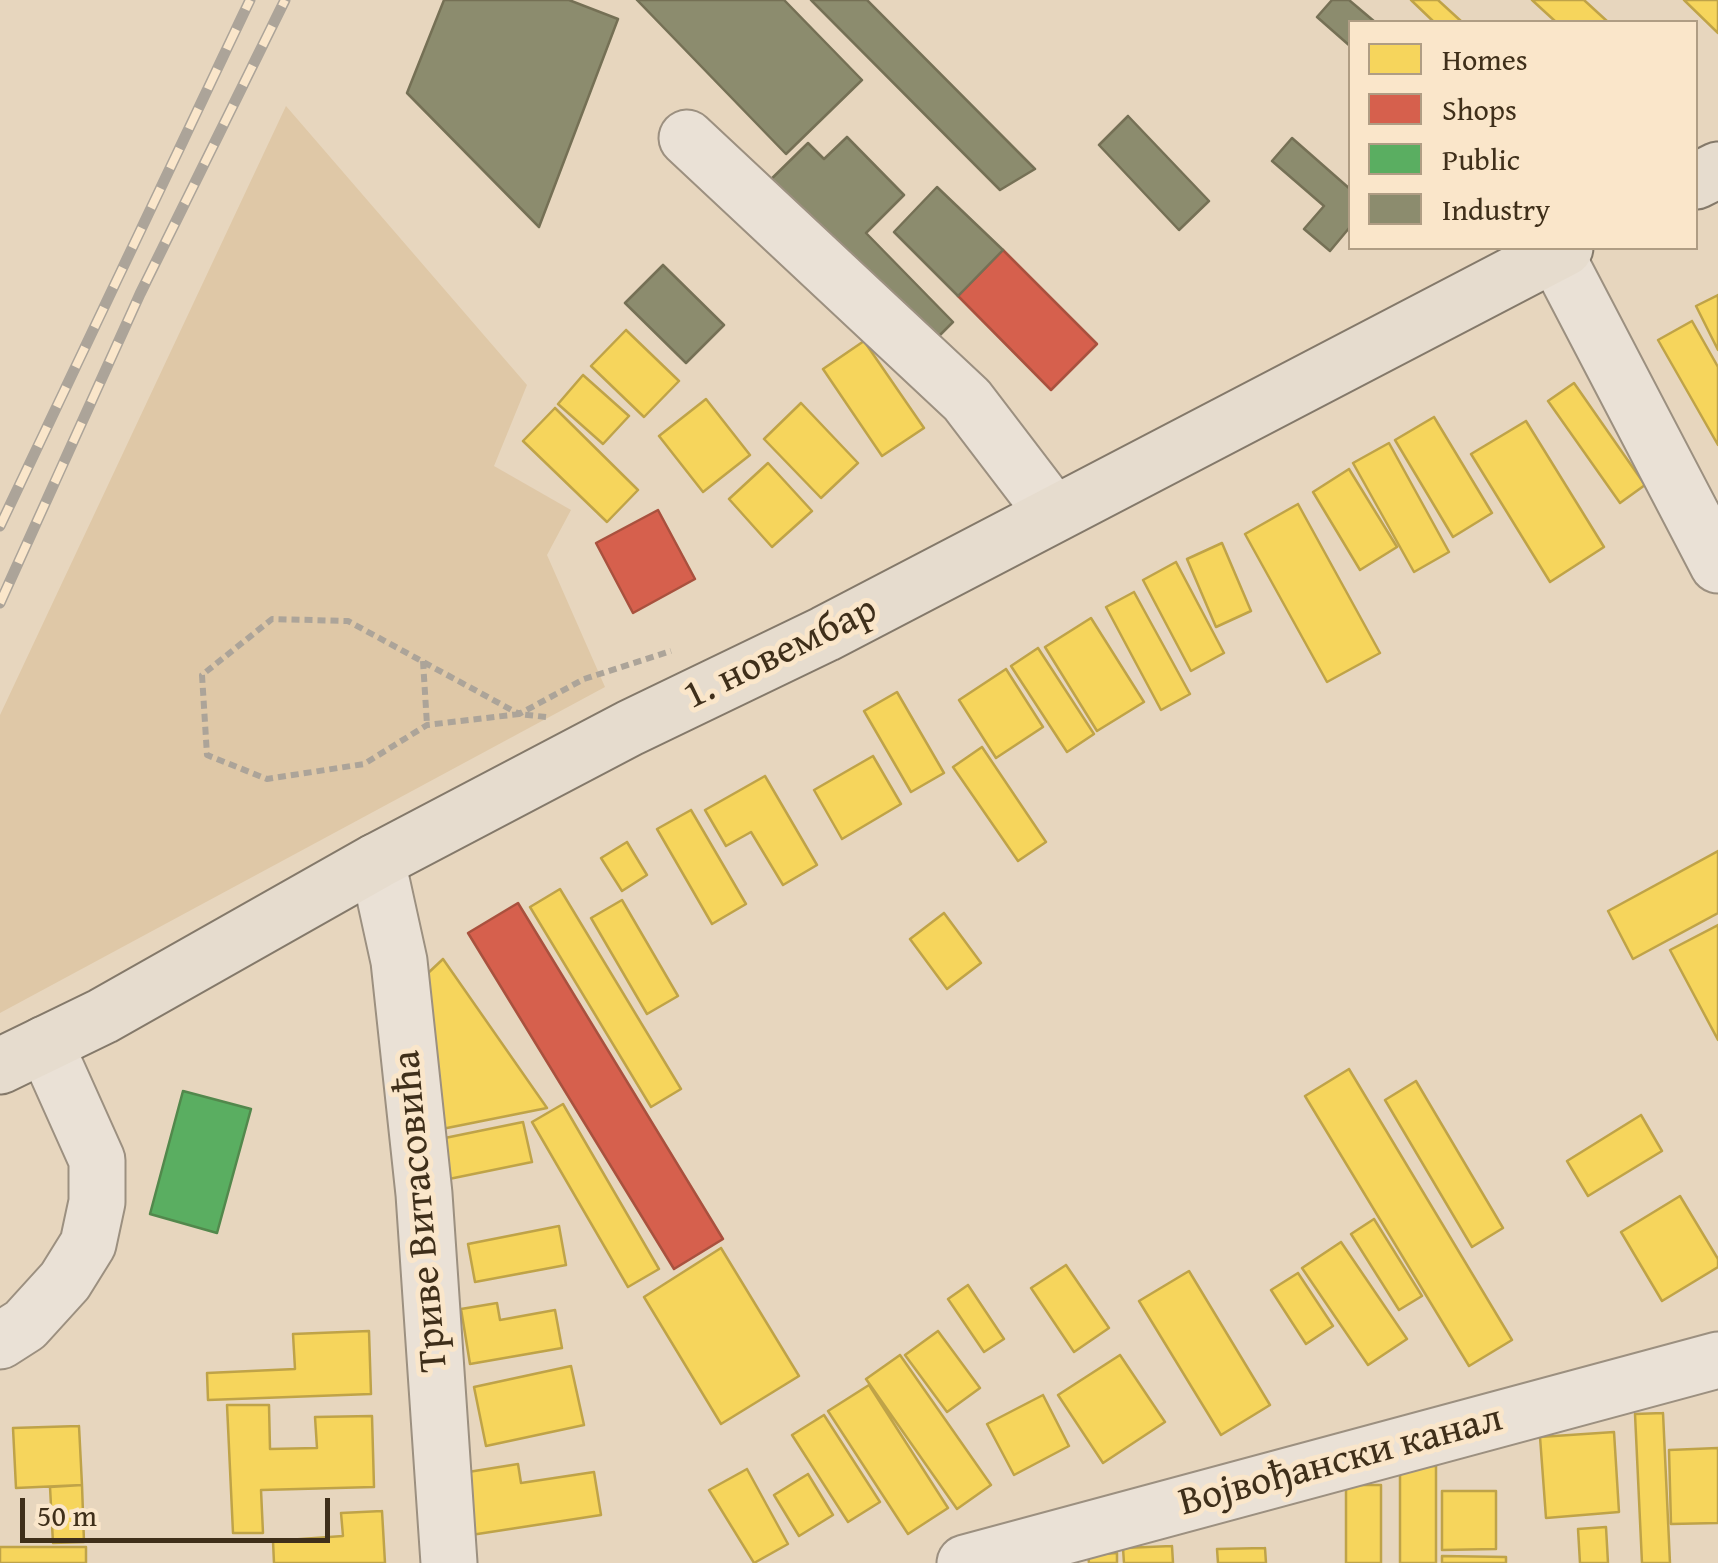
<!DOCTYPE html>
<meta charset="utf-8">
<style>
body{margin:0}
#map{position:relative;width:1718px;height:1563px;overflow:hidden;background:#e7d6be;font-family:"Gentium Book Plus",serif}
canvas{display:block}
.legend{position:absolute;left:1348px;top:20px;width:350px;height:230px;box-sizing:border-box;background:#fae6ca;border:2px solid #af9d84;margin:0;padding:12px 18px;list-style:none;font-size:30px;color:#3f2f1a}
.legend li{display:flex;align-items:center;gap:20px;height:50px}
.legend b{width:50px;border:2px solid #af9d84}
.scale{position:absolute;left:20px;top:1498px;width:310px;height:45px;box-sizing:border-box;border:5px solid #3f2f1a;border-top:0;padding-left:12px;font-size:30px;line-height:35px;white-space:nowrap;color:#3f2f1a;-webkit-text-stroke:8px #fae6ca;paint-order:stroke}
</style>
<div id="map">
<canvas width="1718" height="1563"></canvas>
<ul class="legend">
<li><b style="height:28px;background:#f6d55c"></b>Homes</li>
<li><b style="height:28px;background:#d6604d"></b>Shops</li>
<li><b style="height:28px;background:#5aae61"></b>Public</li>
<li><b style="height:28px;background:#8c8c6e"></b>Industry</li>
</ul>
<div class="scale">50 m</div>
</div>
<script>
const context = document.querySelector('canvas').getContext('2d');
context.lineJoin = 'round';
function fill(path, color) {
  context.fillStyle = color;
  context.fill(path, 'evenodd');
}
function poly(rows) {
  const path = new Path2D();
  for (const r of rows) {
    path.moveTo(r[0], r[1]);
    for (let i = 2; i < r.length; i += 2) path.lineTo(r[i], r[i + 1]);
  }
  return path;
}
function strokePath(path, color, width, dash) {
  context.strokeStyle = color;
  context.lineWidth = width;
  context.lineCap = dash ? 'butt' : 'round';
  context.setLineDash(dash || []);
  context.stroke(path);
}
function drawText(font, color, halo, rows, align = 'center') {
  context.font = font + ' "Gentium Book Plus",serif';
  context.lineWidth = 10;
  context.setLineDash([]);
  context.textBaseline = 'middle';
  context.strokeStyle = halo;
  context.fillStyle = color;
  for (const [text, x, y, turn = 0] of rows) {
    context.save();
    context.translate(x, y);
    context.rotate((+turn || 0) * Math.PI / 180);
    context.textAlign = isNaN(turn) ? turn : align;
    if (halo) context.strokeText(text, 0, 0);
    context.fillText(text, 0, 0);
    context.restore();
  }
}
const green = poly([
 [286,106,527,385,494,466,571,510,547,555,605,687,0,1013,0,715]
]);
const homes = poly([
 [1411,0,1438,0,1462,22,1434,22,1411,0],
 [1532,0,1584,0,1608,22,1556,22,1532,0],
 [1684,0,1718,0,1718,33,1684,0],
 [1718,295,1718,350,1696,306,1718,295],
 [1692,321,1718,367,1718,445,1658,340,1692,321],
 [626,330,679,381,644,417,591,366,626,330],
 [864,341,924,428,882,456,823,369,864,341],
 [583,375,629,416,603,444,558,404,583,375],
 [1574,383,1645,485,1620,503,1548,401,1574,383],
 [706,399,750,455,703,492,659,436,706,399],
 [801,403,858,463,821,498,764,439,801,403],
 [555,408,638,490,607,522,523,441,555,408],
 [1434,417,1492,513,1453,537,1395,440,1434,417],
 [1526,421,1604,547,1550,582,1471,454,1526,421],
 [1389,443,1449,552,1414,572,1353,463,1389,443],
 [768,463,812,511,772,547,729,499,768,463],
 [1349,469,1397,547,1360,570,1313,492,1349,469],
 [1298,504,1380,653,1327,682,1245,534,1298,504],
 [1222,543,1251,611,1216,627,1187,559,1222,543],
 [1176,562,1224,653,1191,671,1143,580,1176,562],
 [1134,592,1190,694,1161,710,1106,607,1134,592],
 [1091,618,1144,702,1097,731,1045,647,1091,618],
 [1038,648,1094,734,1067,752,1011,666,1038,648],
 [1006,669,1043,727,996,758,959,700,1006,669],
 [897,692,944,773,911,792,864,711,897,692],
 [982,747,1046,842,1018,861,953,767,982,747],
 [873,756,901,804,842,839,814,790,873,756],
 [765,776,817,865,783,885,751,832,726,846,705,810,765,776],
 [691,810,746,904,712,924,657,829,691,810],
 [627,842,647,875,622,891,601,858,627,842],
 [1718,851,1718,913,1633,959,1608,911,1718,851],
 [560,889,681,1089,651,1107,530,907,560,889],
 [622,900,678,996,647,1014,591,918,622,900],
 [944,913,981,963,947,989,910,939,944,913],
 [1718,925,1718,1040,1670,950,1718,925],
 [443,959,547,1108,432,1131,409,991,443,959],
 [1349,1069,1512,1340,1469,1366,1305,1096,1349,1069],
 [1416,1081,1503,1228,1472,1247,1385,1100,1416,1081],
 [563,1104,659,1269,628,1287,532,1122,563,1104],
 [1641,1115,1662,1151,1588,1196,1567,1161,1641,1115],
 [523,1122,532,1162,449,1179,440,1139,523,1122],
 [1680,1196,1718,1259,1718,1267,1662,1301,1621,1232,1680,1196],
 [1374,1219,1422,1296,1399,1310,1351,1234,1374,1219],
 [559,1226,566,1265,475,1282,468,1244,559,1226],
 [1341,1242,1407,1339,1368,1365,1302,1268,1341,1242],
 [721,1248,799,1376,721,1424,644,1297,721,1248],
 [1066,1265,1109,1328,1074,1352,1031,1288,1066,1265],
 [1189,1271,1270,1405,1221,1435,1139,1301,1189,1271],
 [1298,1273,1333,1326,1306,1344,1271,1290,1298,1273],
 [968,1285,1004,1339,984,1352,948,1299,968,1285],
 [497,1303,500,1320,555,1310,562,1348,470,1364,461,1309,497,1303],
 [369,1331,371,1394,208,1400,207,1373,295,1369,293,1334,369,1331],
 [938,1331,980,1388,947,1412,905,1355,938,1331],
 [900,1355,991,1485,957,1509,866,1379,900,1355],
 [1120,1355,1165,1422,1103,1463,1058,1395,1120,1355],
 [571,1366,584,1425,486,1446,474,1387,571,1366],
 [869,1385,948,1508,908,1534,828,1411,869,1385],
 [1043,1395,1069,1446,1014,1475,987,1424,1043,1395],
 [227,1405,269,1405,270,1449,317,1448,315,1417,372,1416,374,1487,261,1490,263,1533,233,1533,227,1405],
 [1663,1413,1670,1563,1642,1563,1635,1414,1663,1413],
 [824,1415,880,1502,848,1522,792,1435,824,1415],
 [79,1426,82,1485,16,1488,13,1428,79,1426],
 [1614,1432,1619,1512,1546,1518,1540,1437,1614,1432],
 [1718,1448,1718,1523,1671,1524,1669,1450,1718,1448],
 [518,1464,521,1483,594,1472,601,1515,471,1535,462,1473,518,1464],
 [1400,1466,1436,1466,1436,1563,1400,1563,1400,1466],
 [747,1469,788,1544,754,1563,709,1490,747,1469],
 [808,1474,833,1515,799,1536,774,1495,808,1474],
 [82,1485,84,1542,53,1543,50,1487,82,1485],
 [1346,1485,1381,1485,1381,1563,1346,1563,1346,1485],
 [1442,1491,1496,1491,1496,1549,1442,1550,1442,1491],
 [382,1511,385,1563,274,1563,273,1541,343,1536,341,1513,382,1511],
 [1606,1527,1608,1563,1580,1563,1578,1529,1606,1527],
 [1172,1546,1173,1563,1124,1563,1123,1548,1172,1546],
 [0,1547,86,1547,86,1563,0,1563,0,1547],
 [1265,1548,1266,1563,1218,1563,1217,1549,1265,1548],
 [1117,1553,1117,1563,1089,1563,1088,1555,1117,1553],
 [1442,1556,1506,1557,1506,1563,1442,1563,1442,1556]
]);
const shops = poly([
 [1003,250,1097,344,1051,390,958,296,1003,250],
 [658,510,695,579,633,613,596,543,658,510],
 [518,903,723,1239,674,1269,468,933,518,903]
]);
const public = poly([
 [183,1091,251,1109,217,1233,150,1214,183,1091]
]);
const industry = poly([
 [444,0,569,0,618,19,539,227,407,93,444,0],
 [637,0,784,0,862,80,786,154,637,0],
 [811,0,867,0,1035,169,1000,190,811,0],
 [1332,0,1349,0,1375,22,1350,22,1350,46,1317,17,1332,0],
 [1128,116,1209,201,1179,230,1099,145,1128,116],
 [847,137,904,195,866,233,953,322,922,353,761,189,808,143,824,159,847,137],
 [1292,138,1350,189,1350,227,1330,251,1304,229,1324,206,1272,161,1292,138],
 [937,187,1003,250,958,296,894,232,937,187],
 [663,265,724,325,686,363,625,303,663,265]
]);
const path = poly([
 [423,661,427,725],
 [546,717,519,714,427,725,364,764,267,779,207,755,202,675,272,619,348,621,519,714,584,679,671,651]
]);
const minor = poly([
 [687,138,967,400,1054,514],
 [1555,253,1718,565],
 [377,861,399,961,424,1194,449,1563],
 [0,1341,25,1325,65,1281,88,1244,97,1202,97,1160,45,1044],
 [965,1563,1718,1360]
]);
const major = poly([
 [1696,181,1718,170],
 [0,1066,103,1016,377,861,630,728,825,634,1565,248]
]);
const rail = poly([
 [0,526,250,0],
 [0,603,140,294,285,0]
]);
const streetNames = [
 ["1. новембар",781,654,-26],
 ["Триве Витасовића",422,1211,-95],
 ["Војвођански канал",1341,1462,-15]
];
fill(green, '#dfc8a7');
fill(homes, '#f6d55c');
strokePath(homes, '#bfa348', 2.5);
fill(shops, '#d6604d');
strokePath(shops, '#a9513e', 2.5);
fill(public, '#5aae61');
strokePath(public, '#52884c', 2.5);
fill(industry, '#8c8c6e');
strokePath(industry, '#757055', 2.5);
strokePath(minor, '#9c9080', 59);
strokePath(major, '#84796a', 59);
strokePath(path, '#aca499', 6, [8, 5]);
strokePath(minor, '#eae1d6', 55);
strokePath(major, '#e6dcce', 55);
strokePath(rail, '#aca499', 11);
strokePath(rail, '#fae6ca', 8, [22]);
drawText('40px', '#3f2f1a', '#fae6ca', streetNames);
</script>
